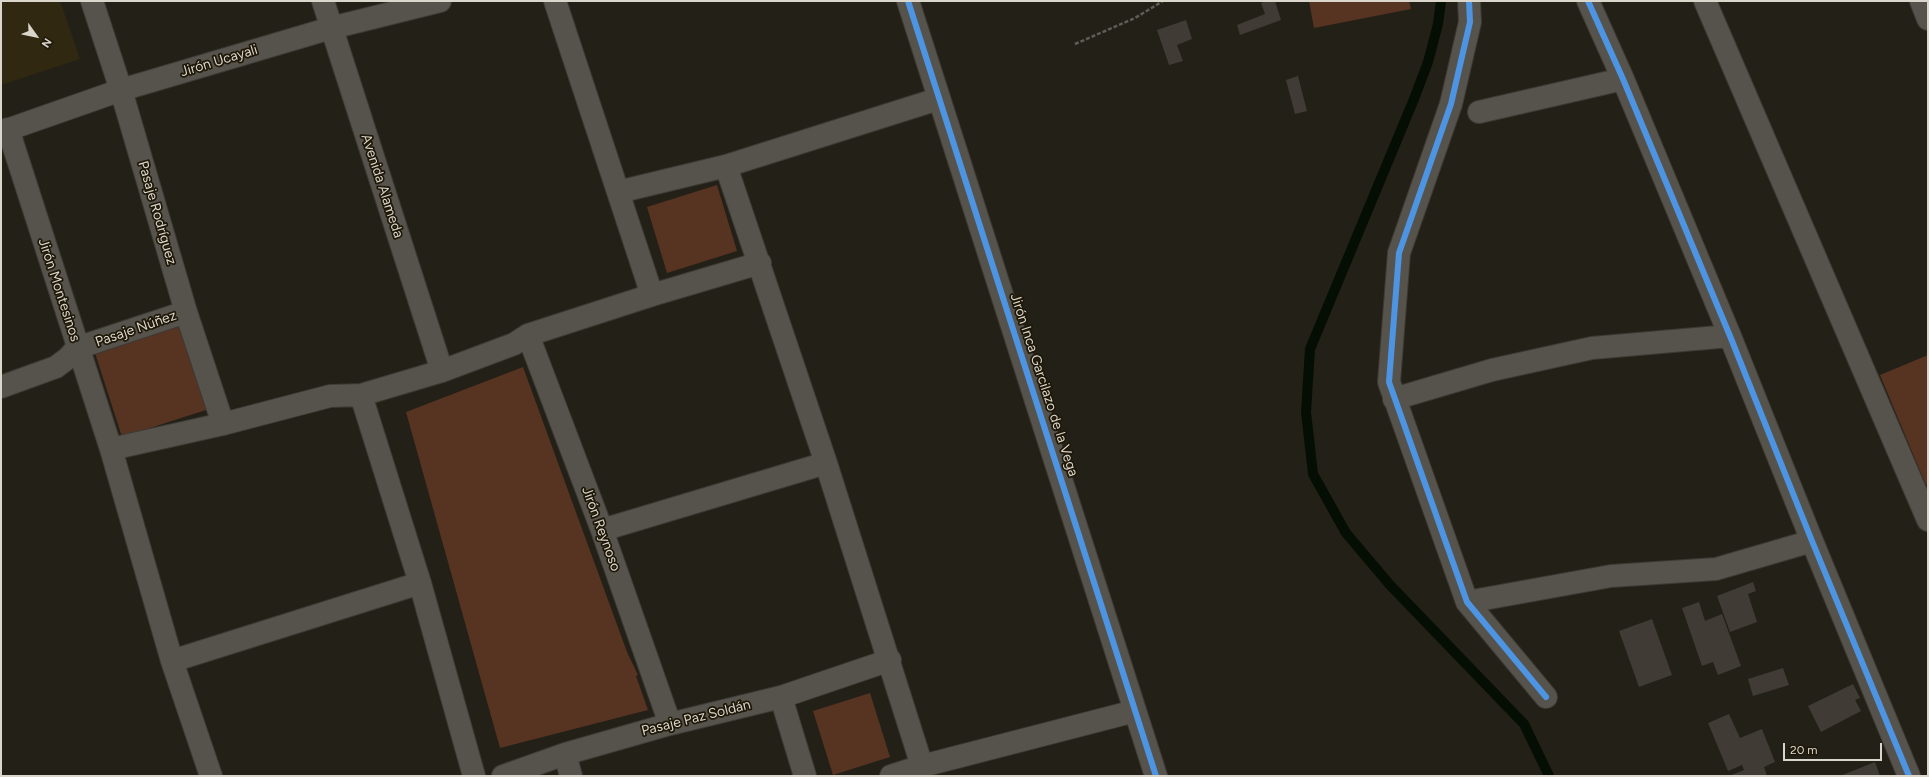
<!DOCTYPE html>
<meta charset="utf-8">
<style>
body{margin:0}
#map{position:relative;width:1929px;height:777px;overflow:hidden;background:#232017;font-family:Figtree,sans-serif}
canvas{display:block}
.frame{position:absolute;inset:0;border:2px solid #dad6cb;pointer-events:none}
.north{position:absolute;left:16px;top:16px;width:40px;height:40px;-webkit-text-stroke:3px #1f1808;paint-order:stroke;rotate:123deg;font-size:11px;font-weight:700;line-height:16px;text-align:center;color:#dad6cb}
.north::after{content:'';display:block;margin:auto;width:14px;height:18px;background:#dad6cb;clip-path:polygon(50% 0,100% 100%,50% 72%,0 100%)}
.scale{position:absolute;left:1783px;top:743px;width:99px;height:18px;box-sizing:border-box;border:2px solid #dad6cb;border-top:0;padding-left:5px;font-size:12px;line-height:14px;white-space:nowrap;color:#dad6cb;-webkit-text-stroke:3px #1f1808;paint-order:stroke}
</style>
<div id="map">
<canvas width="1929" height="777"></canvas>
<div class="frame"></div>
<div class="north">N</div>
<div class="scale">20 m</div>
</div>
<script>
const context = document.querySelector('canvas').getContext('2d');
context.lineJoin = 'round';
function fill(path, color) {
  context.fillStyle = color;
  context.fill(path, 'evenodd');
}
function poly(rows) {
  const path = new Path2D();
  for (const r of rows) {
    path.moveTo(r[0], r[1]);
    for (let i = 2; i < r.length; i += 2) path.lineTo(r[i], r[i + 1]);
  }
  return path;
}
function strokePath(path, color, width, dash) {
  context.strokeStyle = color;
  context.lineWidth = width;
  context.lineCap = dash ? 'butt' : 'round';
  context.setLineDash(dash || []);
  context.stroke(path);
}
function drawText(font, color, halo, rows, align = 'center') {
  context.font = font + ' Figtree,sans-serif';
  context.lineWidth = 3.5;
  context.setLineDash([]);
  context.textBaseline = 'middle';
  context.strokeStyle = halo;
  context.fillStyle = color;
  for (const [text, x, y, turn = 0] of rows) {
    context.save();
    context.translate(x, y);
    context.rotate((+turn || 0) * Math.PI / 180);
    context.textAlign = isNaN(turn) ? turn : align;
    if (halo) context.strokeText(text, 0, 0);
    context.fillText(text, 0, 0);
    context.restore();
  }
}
const built = poly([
 [1,1,60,1,80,59,1,85]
]);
const green = poly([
 [1309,1,1409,1,1411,9,1314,28],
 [717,185,737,251,667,273,647,207],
 [180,326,206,410,122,437,95,353],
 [1928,355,1928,484,1926,485,1880,375],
 [523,367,627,652,638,675,636,676,648,710,500,748,406,412],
 [870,693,890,757,833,775,813,711]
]);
const stream = poly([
 [1441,1,1438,24,1428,62,1414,99,1310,349,1306,412,1313,474,1346,533,1390,585,1524,724,1549,776]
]);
const building = poly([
 [1266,1,1275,1,1281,20,1240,35,1237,25,1265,14,1261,3],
 [1186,20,1192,39,1177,45,1183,61,1169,65,1157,30],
 [1298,76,1307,111,1295,114,1286,80],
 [1753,582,1756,591,1748,594,1757,622,1730,632,1717,596],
 [1699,602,1705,621,1722,614,1741,666,1718,675,1713,662,1702,666,1682,608],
 [1652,619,1672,675,1639,687,1619,631],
 [1783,668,1789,685,1753,696,1748,679],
 [1853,684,1860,698,1855,700,1861,711,1821,732,1808,706],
 [1729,714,1740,738,1762,729,1775,762,1764,767,1767,776,1729,776,1744,770,1742,765,1728,771,1708,723],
 [1875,762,1880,776,1840,776]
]);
const path = poly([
 [1075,44,1135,18,1163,1]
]);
const minor = poly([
 [92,1,121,90,186,312,223,424],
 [323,1,442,371],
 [555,1,652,295],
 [908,1,1156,776],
 [1469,1,1470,22,1451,104,1399,253,1389,382,1467,602,1546,697],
 [1588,1,1623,79,1730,336,1812,541,1909,776],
 [1705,1,1928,520],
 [1921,1,1928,19],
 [1479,112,1623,79],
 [8,129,111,449,172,661,211,776],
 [1,132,121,90,331,28,440,1],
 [726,166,826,463,922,766],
 [618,192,726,166,938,99],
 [528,335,602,530,670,724],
 [1,387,56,367,68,358,77,348,186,312],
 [361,395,420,583,474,776],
 [1394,399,1492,370,1592,348,1730,336],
 [111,449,223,424,330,396,361,395,442,371,514,344,528,335,652,295,760,263],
 [602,530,826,463],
 [1467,602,1611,576,1716,569,1812,541],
 [172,661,420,583],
 [781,697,805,776],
 [565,754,571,776],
 [503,776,565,754,670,724,781,697,890,660],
 [891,776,922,766,1135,711]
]);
const cycleway = poly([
 [908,1,1156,776],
 [1469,1,1470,22,1451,104,1399,253,1389,382,1467,602,1546,697],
 [1588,1,1623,79,1730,336,1812,541,1909,776]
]);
const streetNames = [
 ["Jirón Ucayali",219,61,-17],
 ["Avenida Alameda",382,186,72],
 ["Pasaje Rodríguez",157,213,74],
 ["Jirón Montesinos",59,290,72],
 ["Pasaje Núñez",136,329,-19],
 ["Jirón Inca Garcilazo de la Vega",1044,385,72],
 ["Jirón Reynoso",601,529,70],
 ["Pasaje Paz Soldán",696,718,-14]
];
fill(built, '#312812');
fill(green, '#573322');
strokePath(stream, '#050e02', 10);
fill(building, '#403c35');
strokePath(minor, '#3d3a34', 24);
strokePath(path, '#5e5c55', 2.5, [4, 2]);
strokePath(minor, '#56534d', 22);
strokePath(cycleway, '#4d94e3', 6);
drawText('14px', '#dad6cb', '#1f1808', streetNames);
</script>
